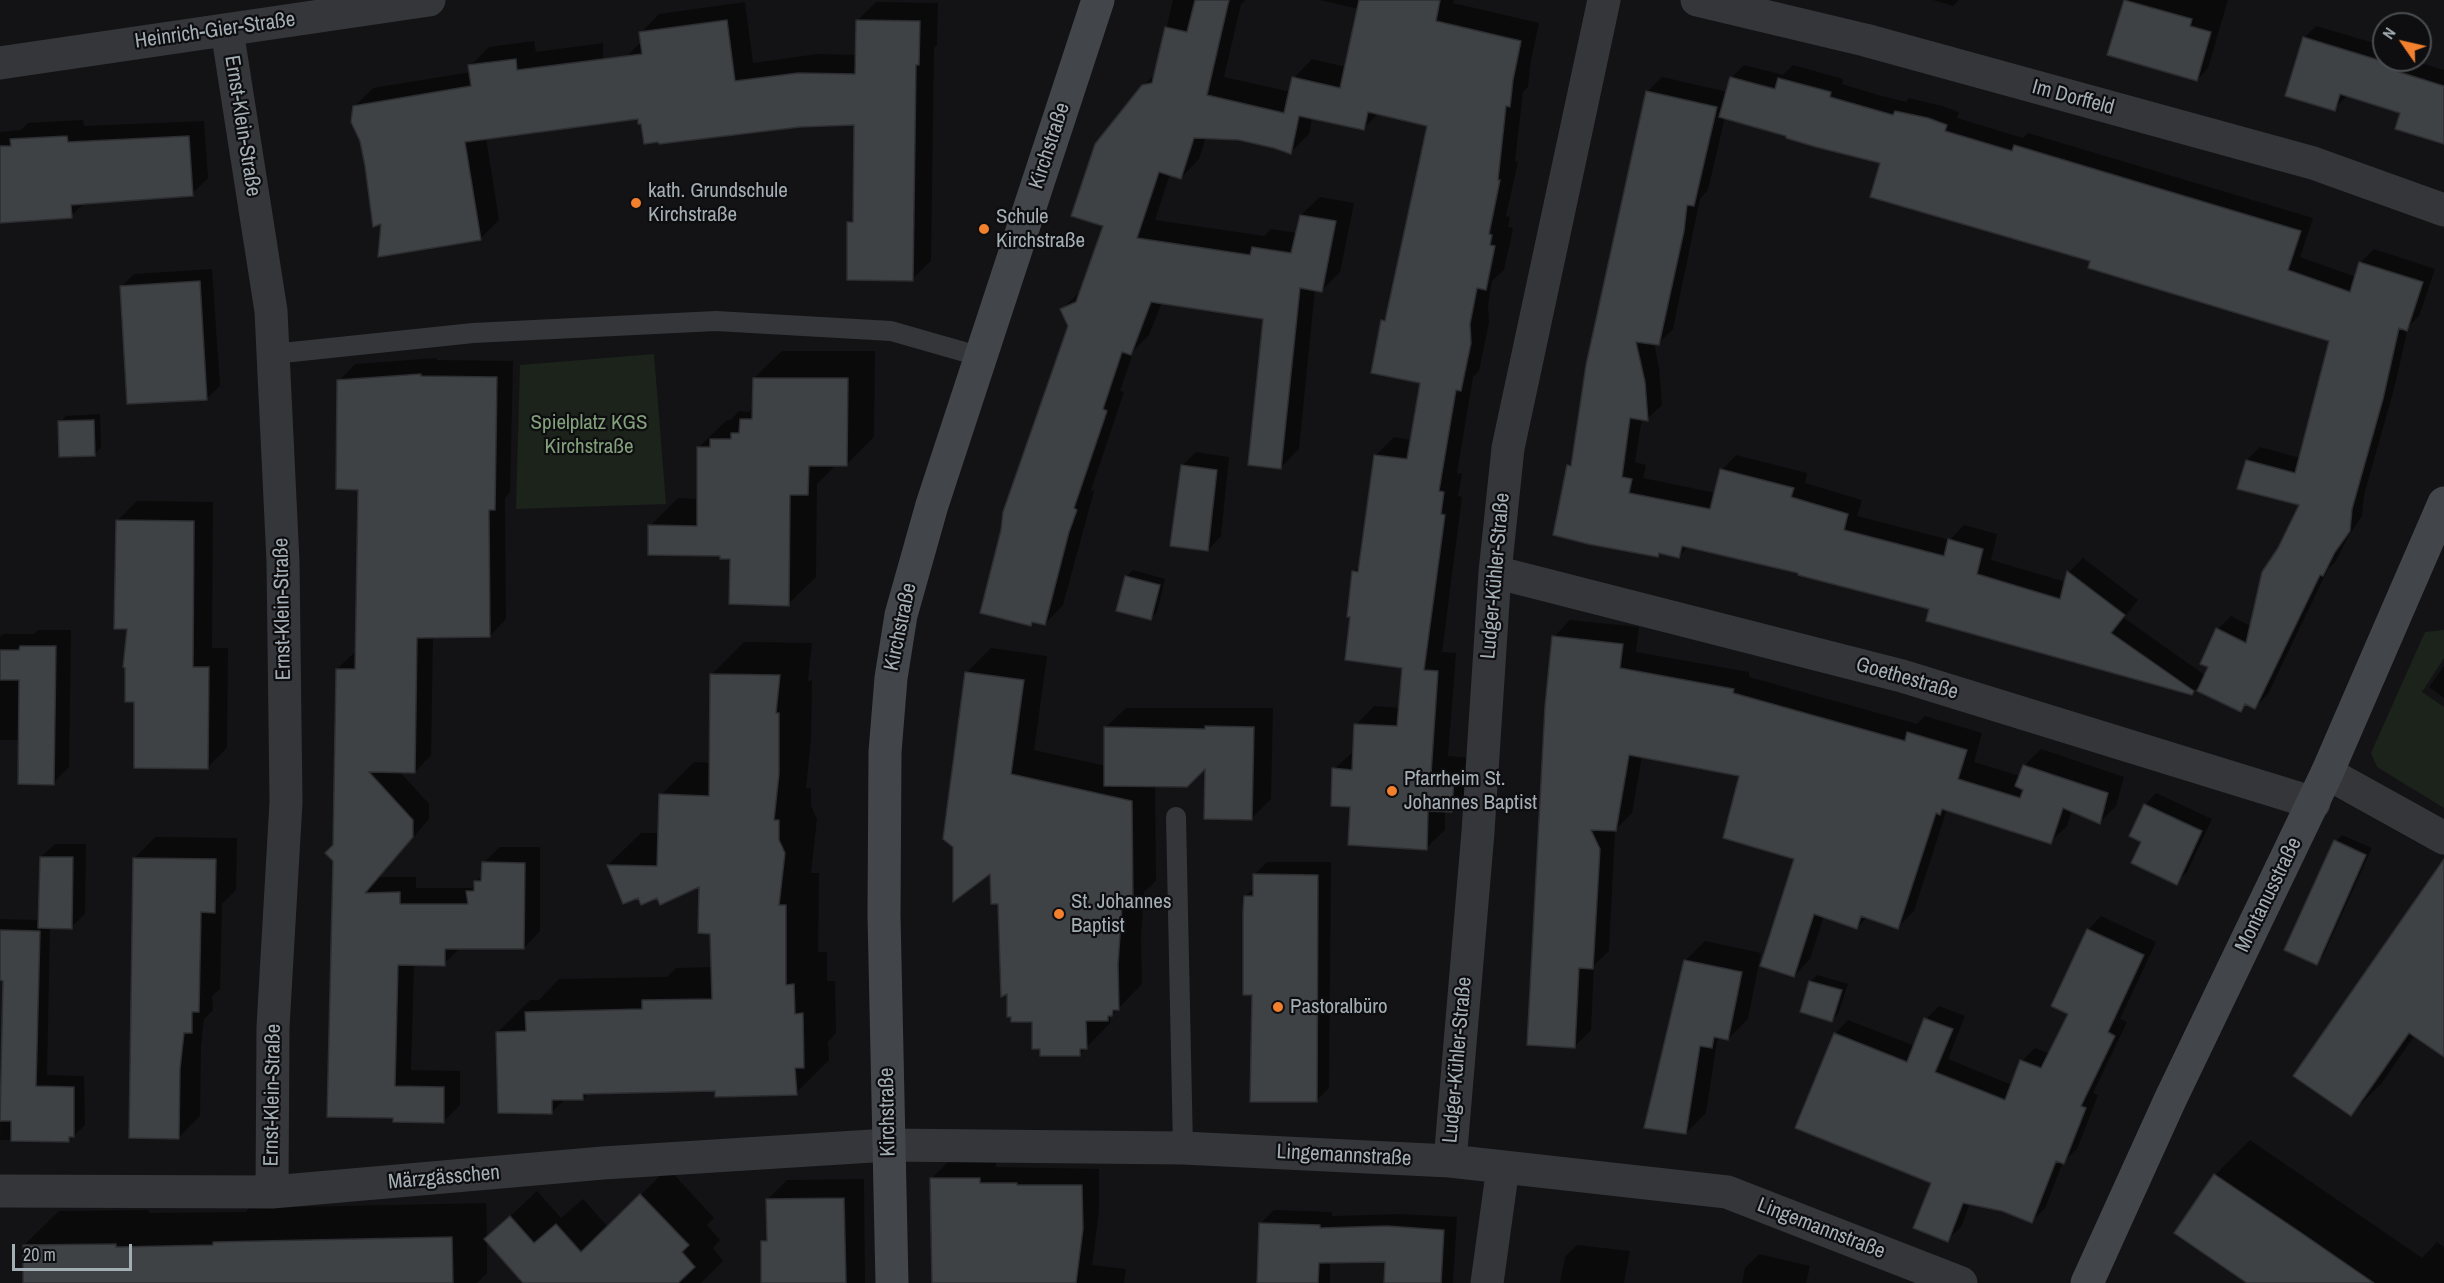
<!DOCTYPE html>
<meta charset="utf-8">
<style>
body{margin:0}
#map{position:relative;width:2444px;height:1283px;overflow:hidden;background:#131315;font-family:"Archivo Narrow",sans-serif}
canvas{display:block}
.north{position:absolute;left:2372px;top:12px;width:60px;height:60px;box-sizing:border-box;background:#0e0e10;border:2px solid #4a4e52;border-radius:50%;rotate:304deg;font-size:16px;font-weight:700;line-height:24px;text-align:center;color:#a4aeb5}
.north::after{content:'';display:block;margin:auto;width:21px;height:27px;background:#f3802d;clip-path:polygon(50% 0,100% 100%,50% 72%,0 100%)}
.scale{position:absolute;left:12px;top:1244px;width:120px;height:27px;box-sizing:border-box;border:3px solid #a4aeb5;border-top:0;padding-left:8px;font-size:18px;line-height:21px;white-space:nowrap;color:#a4aeb5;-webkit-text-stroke:4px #0e0e10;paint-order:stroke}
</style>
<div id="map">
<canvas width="2444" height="1283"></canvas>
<div class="north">N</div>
<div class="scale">20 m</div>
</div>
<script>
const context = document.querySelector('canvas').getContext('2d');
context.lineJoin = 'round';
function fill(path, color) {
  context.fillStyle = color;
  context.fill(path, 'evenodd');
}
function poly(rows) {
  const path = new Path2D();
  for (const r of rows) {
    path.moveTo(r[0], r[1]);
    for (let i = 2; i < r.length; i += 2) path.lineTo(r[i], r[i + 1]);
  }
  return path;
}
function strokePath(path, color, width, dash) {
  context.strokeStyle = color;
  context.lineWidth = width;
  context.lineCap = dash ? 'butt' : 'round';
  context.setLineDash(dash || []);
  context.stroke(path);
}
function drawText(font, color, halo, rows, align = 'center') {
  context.font = font + ' "Archivo Narrow",sans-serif';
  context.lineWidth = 4.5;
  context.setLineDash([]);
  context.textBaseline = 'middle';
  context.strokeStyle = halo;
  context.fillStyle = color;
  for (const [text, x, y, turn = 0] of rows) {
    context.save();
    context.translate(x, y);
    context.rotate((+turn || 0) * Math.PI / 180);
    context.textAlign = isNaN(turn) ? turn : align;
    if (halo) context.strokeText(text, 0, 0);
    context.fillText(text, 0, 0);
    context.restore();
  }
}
const green = poly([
 [654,354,666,504,516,509,520,365],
 [2444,630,2444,658,2422,692,2444,707,2444,808,2377,767,2371,753,2425,632]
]);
const shadow = poly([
 [1173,0,1246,0,1241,4,1224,77,1291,92,1294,78,1312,59,1346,67,1359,9,1320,0,1454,0,1453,3,1539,23,1531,60,1528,87,1523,92,1515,161,1518,162,1506,216,1510,217,1508,227,1513,228,1504,270,1492,281,1488,305,1489,323,1479,371,1473,377,1457,473,1462,474,1458,496,1462,497,1442,652,1456,653,1448,756,1472,758,1470,792,1451,810,1445,810,1445,830,1426,848,1352,805,1334,769,1354,751,1356,725,1374,706,1400,708,1404,667,1354,572,1360,565,1375,456,1394,437,1412,440,1421,382,1383,321,1387,316,1429,125,1379,113,1363,129,1312,118,1309,134,1290,153,1275,146,1239,138,1206,137,1199,159,1181,178,1170,174,1155,220,1264,236,1271,229,1297,233,1301,215,1320,197,1354,203,1340,272,1322,290,1315,289,1299,449,1281,467,1265,317,1162,302,1149,335,1134,350,1120,391,1124,392,1091,490,1094,491,1063,605,1045,624,1034,621,1031,624,1069,326,1062,309,1082,290,1105,225,1143,86,1156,73],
 [1933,0,1959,0,1953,6],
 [2125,0,2228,0,2208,68,2197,80,2109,54],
 [745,2,753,63,818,54,857,55,857,21,876,2,938,3,937,45,934,48,931,261,912,279,849,223,854,217,855,124,643,122,639,117,486,138,499,220,481,238,383,222,367,166,354,107,373,88,471,72,470,66,489,47,534,41,536,52,603,43,603,66,627,56,642,41,641,33,659,14],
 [2316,26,2384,46,2384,60,2411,60,2444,70,2444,142,2402,112,2348,95,2334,109,2304,38],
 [1744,65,1783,75,1793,65,1843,79,1842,84,1878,95,1906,102,1909,98,1942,106,1959,112,1957,118,2023,138,2028,133,2313,218,2300,257,2356,277,2361,262,2374,249,2435,269,2419,316,2408,327,2395,385,2364,495,2362,516,2348,537,2336,561,2328,569,2268,694,2255,707,2247,704,2241,710,2203,682,2191,694,1931,608,1800,572,1689,546,1679,556,1661,552,1658,555,1568,466,1573,461,1647,92,1662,77,1728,92,1731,78],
 [1725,117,1882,162,2092,260,2331,340,2300,458,2260,447,2247,460,2301,504,2279,549,2251,626,2231,616,2218,629,2206,676,2124,618,2138,600,2083,558,2069,572,2066,582,1991,560,1997,534,1964,525,1950,540,1857,516,1862,500,1805,483,1807,473,1736,455,1722,470,1716,493,1643,478,1646,465,1635,462,1642,418,1647,419,1662,405,1659,367,1654,343,1658,344,1673,329,1700,199,1708,190],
 [83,120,84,126,204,121,208,178,192,194,85,202,71,216,0,222,0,132,21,130,28,123],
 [212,269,220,386,207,398,121,287,134,274],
 [782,351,875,351,874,437,846,465,835,466,817,484,816,577,788,604,731,558,650,526,678,498,698,499,699,447,727,420,731,420,739,411,749,412,754,406,754,378],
 [437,358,437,360,513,361,510,492,505,498,506,619,490,636,433,637,431,755,415,772,399,771,429,804,429,819,379,877,416,877,416,888,472,888,483,874,483,863,500,847,540,847,540,931,524,948,461,947,444,964,414,964,411,1070,460,1071,460,1105,444,1121,395,1121,334,845,337,669,354,653,357,653,360,488,339,381,355,364],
 [100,414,101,448,94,454,60,422,66,416],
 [1196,452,1229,457,1221,536,1208,550,1182,466],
 [137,501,213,502,212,648,228,648,227,748,207,768,136,700,117,521],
 [1133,570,1165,579,1157,612,1151,618,1126,577],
 [1570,620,1639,627,1636,652,1749,672,1749,677,1917,724,1925,716,1982,733,1974,762,2020,776,2024,766,2041,749,2124,777,2116,806,2100,822,2072,810,2067,826,2050,842,1947,809,1914,911,1898,927,1867,917,1857,928,1824,916,1810,959,1794,976,1796,858,1741,775,1642,756,1632,813,1615,830,1609,951,1594,965,1591,1030,1575,1046,1554,637],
 [38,630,71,630,69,767,53,783,20,740,0,740,0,637,3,634,34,634],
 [744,642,812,643,808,681,812,680,811,740,806,788,811,788,811,806,817,819,811,873,819,873,818,952,827,952,827,981,835,981,836,1033,828,1042,829,1060,796,1093,717,1089,589,1092,583,1099,565,1099,551,1113,497,1033,530,1000,539,1000,559,979,667,977,676,968,712,967,711,932,700,885,658,896,639,896,608,865,641,833,660,833,661,795,694,762,711,763,712,674],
 [991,648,1047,656,1034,750,1106,766,1106,727,1126,708,1273,708,1271,799,1251,819,1206,766,1155,785,1156,881,1144,892,1141,939,1142,984,1110,1017,1110,1023,1079,1055,1034,1020,992,871,967,672],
 [2444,666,2444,698,2429,687],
 [2156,793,2212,819,2187,872,2176,883,2143,841,2131,836,2145,805],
 [2342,835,2372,848,2323,956,2316,963,2336,841],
 [155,837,237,838,236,890,222,904,220,989,212,996,213,1010,204,1019,201,1047,200,1116,178,1138,134,859],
 [55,844,86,844,85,914,71,927,50,927,47,1075,84,1076,85,1125,68,1141,0,1140,4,979,0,979,0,919,40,920,41,857],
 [1267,862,1331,862,1329,1088,1316,1101,1253,994,1245,897,1254,888,1254,875],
 [2444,867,2444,1055,2415,1035,2381,1084,2351,1114],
 [2101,916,2156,942,2120,1019,2127,1022,2093,1093,2098,1095,2077,1149,2063,1162,2045,1208,2031,1222,2002,1210,1970,1203,1961,1227,1947,1240,1933,1182,1835,1034,1848,1020,1915,1046,1926,1019,1939,1006,1965,1016,1948,1059,2012,1085,2022,1061,2035,1048,2050,1054,2070,1013,2088,930],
 [1705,941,1761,953,1748,1019,1728,1039,1720,1037,1717,1041,1706,1113,1686,1133,1685,961],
 [1817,975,1848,984,1838,1014,1832,1020,1802,1011,1811,981],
 [2250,1140,2422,1258,2437,1242,2444,1247,2444,1283,2250,1283,2176,1233,2215,1175],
 [996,1161,996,1167,1099,1169,1099,1211,1092,1265,1126,1269,1124,1283,933,1283,931,1179,948,1162],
 [668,1168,714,1218,707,1225,720,1240,713,1248,723,1261,701,1283,525,1283,487,1240,487,1273,477,1283,25,1283,24,1245,59,1211,149,1210,149,1213,246,1212,249,1208,486,1203,487,1238,537,1191,561,1218,583,1199,608,1227],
 [864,1179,865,1283,766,1283,767,1200,787,1180],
 [1274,1210,1332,1212,1332,1216,1401,1214,1457,1217,1453,1283,1386,1283,1387,1261,1330,1261,1330,1283,1258,1283,1261,1223],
 [1577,1245,1630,1251,1624,1283,1560,1283,1565,1257],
 [1759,1254,1810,1266,1806,1283,1742,1283,1745,1268]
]);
const building = poly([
 [1195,0,1229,0,1207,95,1284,113,1292,77,1340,88,1359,0,1440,0,1436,21,1521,41,1513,80,1510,107,1506,106,1498,180,1500,180,1489,234,1492,235,1490,245,1495,246,1486,290,1477,288,1470,324,1471,343,1461,391,1456,390,1439,491,1444,492,1441,514,1445,515,1424,670,1438,671,1431,774,1454,776,1452,812,1428,811,1427,850,1348,845,1350,807,1331,806,1332,768,1352,770,1354,724,1397,726,1402,668,1345,660,1350,617,1347,617,1352,571,1358,572,1374,455,1407,459,1420,383,1371,373,1381,320,1385,321,1427,126,1368,112,1364,130,1299,116,1291,154,1274,148,1239,140,1194,138,1181,179,1159,172,1137,238,1250,255,1252,247,1291,253,1300,215,1336,221,1322,292,1300,288,1281,469,1248,465,1263,319,1151,302,1131,355,1122,352,1103,409,1107,411,1074,508,1077,510,1069,532,1045,625,1032,622,1031,626,980,613,1001,530,1003,512,1068,326,1060,309,1076,302,1103,226,1071,216,1095,144,1142,85,1152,83,1165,27,1187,32,1195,0],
 [2124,0,2192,19,2190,26,2211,32,2197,81,2107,55,2124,0],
 [727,20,735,81,798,73,855,74,856,20,920,21,919,65,916,65,913,281,847,280,847,222,853,222,854,125,800,127,659,144,658,142,644,144,641,124,638,124,638,119,465,142,481,240,378,257,381,224,373,227,365,166,360,141,351,122,353,106,471,86,468,65,516,59,517,70,642,54,639,32,727,20],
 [2303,37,2398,66,2396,71,2444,86,2444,144,2395,129,2400,113,2340,94,2335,111,2285,96,2303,37],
 [1730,77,1775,89,1778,78,1831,92,1830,97,1893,115,1895,111,1928,118,1947,125,1945,131,2012,151,2014,145,2301,231,2288,270,2350,292,2359,262,2423,282,2407,331,2399,328,2383,399,2352,509,2350,531,2335,552,2323,576,2320,575,2255,709,2245,704,2241,712,2197,691,2208,667,2200,664,2216,628,2246,643,2262,572,2278,548,2299,505,2237,489,2246,460,2295,473,2329,341,2088,268,2090,261,1870,197,1880,163,1816,147,1786,138,1786,136,1719,117,1730,77],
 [1646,91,1717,107,1694,206,1687,205,1684,231,1659,345,1636,342,1645,382,1648,421,1630,418,1622,477,1632,479,1629,493,1710,509,1720,469,1794,488,1791,497,1848,514,1844,530,1944,556,1948,539,1983,549,1977,574,2060,599,2067,571,2125,615,2111,633,2194,691,2192,695,1926,621,1929,609,1798,575,1798,573,1682,546,1679,558,1659,553,1658,557,1588,544,1553,535,1567,465,1571,466,1586,365,1646,91],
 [67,136,68,142,189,136,193,196,71,205,72,218,0,223,0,146,11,146,10,139,67,136],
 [200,281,207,400,127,404,120,286,200,281],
 [421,374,421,376,497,377,495,510,489,510,490,637,417,638,415,773,369,772,413,820,413,837,365,893,400,892,400,904,468,904,466,891,474,891,474,881,481,881,482,862,525,863,524,949,445,949,445,966,398,965,395,1086,444,1087,444,1123,393,1122,393,1118,327,1117,333,861,325,853,333,845,336,669,355,669,358,490,336,489,337,380,421,374],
 [753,378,848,378,847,466,809,466,808,495,790,495,789,606,729,604,730,559,720,559,720,556,648,555,648,525,697,526,697,447,710,447,710,439,731,439,731,433,739,433,740,419,752,419,753,378],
 [94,420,95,456,59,457,58,421,94,420],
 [1181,465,1217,470,1208,551,1170,546,1181,465],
 [116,520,194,521,193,667,209,667,208,769,134,768,134,702,125,702,125,668,123,667,127,629,114,629,116,520],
 [1125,576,1160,585,1151,620,1116,611,1125,576],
 [1552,636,1623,644,1620,668,1734,689,1733,693,1905,741,1907,732,1967,750,1958,779,2020,798,2023,790,2015,786,2023,765,2108,793,2100,824,2063,808,2051,844,1942,809,1940,815,1936,813,1898,929,1861,916,1857,929,1814,914,1794,977,1760,966,1794,859,1723,838,1739,776,1629,755,1616,831,1591,830,1600,849,1593,969,1579,968,1575,1048,1527,1045,1545,706,1552,636],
 [20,646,56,646,54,785,18,784,19,680,0,680,0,650,19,650,20,646],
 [965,672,1024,680,1011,774,1132,801,1133,906,1122,906,1118,964,1119,1010,1113,1010,1112,1016,1108,1016,1108,1021,1086,1021,1087,1049,1080,1049,1080,1056,1040,1056,1040,1049,1032,1049,1032,1022,1011,1022,1011,1017,1007,1017,1007,994,1001,997,998,904,991,904,990,874,953,902,953,847,943,839,965,672],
 [710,674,780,675,776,713,779,713,779,774,774,820,779,820,779,840,785,853,779,905,786,905,786,985,794,984,795,1014,803,1013,804,1068,795,1068,797,1095,715,1097,715,1091,583,1094,583,1100,552,1100,552,1114,498,1113,496,1032,526,1031,525,1012,642,1009,642,1000,712,999,710,934,698,933,699,887,660,905,657,898,641,905,638,898,623,904,607,865,657,866,659,794,709,796,710,674],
 [1205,726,1254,727,1252,820,1204,819,1205,769,1187,787,1104,786,1104,727,1205,729,1205,726],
 [2144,804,2202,831,2177,885,2131,863,2141,842,2129,836,2144,804],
 [2334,840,2366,855,2317,965,2284,950,2334,840],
 [40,857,73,857,72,929,38,928,40,857],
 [133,858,216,859,215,913,201,912,199,1012,192,1012,192,1033,184,1033,180,1069,179,1139,129,1138,133,858],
 [2444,859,2444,1057,2409,1033,2351,1116,2293,1076,2444,859],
 [1253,874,1318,875,1317,1102,1250,1102,1252,995,1243,995,1243,913,1244,896,1253,896,1253,874],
 [2087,929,2144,955,2108,1032,2115,1036,2081,1106,2086,1108,2064,1164,2056,1161,2032,1223,2002,1211,1963,1203,1948,1242,1913,1228,1931,1183,1795,1128,1834,1033,1907,1062,1924,1018,1953,1029,1935,1072,2005,1100,2020,1060,2041,1068,2068,1014,2051,1006,2087,929],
 [0,930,40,931,36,1086,74,1087,74,1137,69,1137,69,1142,11,1141,11,1121,0,1121,3,981,0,980,0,930],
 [1684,960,1742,972,1728,1040,1714,1037,1712,1048,1700,1046,1686,1134,1644,1128,1684,960],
 [1809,981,1842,990,1832,1022,1800,1012,1809,981],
 [2214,1174,2300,1232,2374,1283,2247,1283,2174,1233,2214,1174],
 [930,1178,980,1178,980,1183,1017,1183,1017,1185,1082,1185,1083,1229,1076,1283,932,1283,930,1178],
 [640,1194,689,1245,682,1252,695,1267,678,1283,523,1283,484,1239,510,1216,534,1243,556,1224,581,1252,640,1194],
 [844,1198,846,1283,761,1283,761,1241,767,1241,766,1199,844,1198],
 [1259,1223,1320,1225,1320,1228,1387,1226,1444,1230,1441,1283,1384,1283,1385,1262,1319,1263,1318,1283,1257,1283,1259,1223],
 [452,1237,453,1283,23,1283,23,1245,116,1244,116,1247,213,1245,213,1242,452,1237]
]);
const lane = poly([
 [273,354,473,333,716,321,891,331,982,357],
 [1176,817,1183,1148]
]);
const street = poly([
 [1697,0,1865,40,2313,163,2444,210],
 [227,30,271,311,283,562,286,802,273,1027,272,1192],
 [0,63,429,0],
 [1495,572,1902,676,2314,803],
 [2327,773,2444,838],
 [1450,1161,1478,832,1495,572,1508,448,1604,0],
 [0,1191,272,1192,603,1163,888,1145,1183,1148,1450,1161,1727,1192,1961,1283],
 [1487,1283,1503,1167]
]);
const secondary = poly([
 [892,1283,884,915,885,752,891,678,901,615,932,505,1098,0],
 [2087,1283,2170,1100,2327,773,2444,503]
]);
const markers = [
 [636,203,6,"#f3802d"],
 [984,229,6,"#f3802d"],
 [1392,791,6,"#f3802d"],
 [1059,914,6,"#f3802d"],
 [1278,1007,6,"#f3802d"]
];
const streetNames = [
 ["Heinrich-Gier-Straße",215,31,-8],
 ["Im Dorffeld",2073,98,15],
 ["Ernst-Klein-Straße",242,126,81],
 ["Kirchstraße",1050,146,-72],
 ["Ludger-Kühler-Straße",1496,576,-85],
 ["Ernst-Klein-Straße",283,609,-91],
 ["Kirchstraße",901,627,-78],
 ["Goethestraße",1907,679,16],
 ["Montanusstraße",2269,895,-64],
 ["Ludger-Kühler-Straße",1458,1060,-85],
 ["Ernst-Klein-Straße",273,1095,-89],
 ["Kirchstraße",888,1112,-91],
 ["Lingemannstraße",1344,1156,3],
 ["Märzgässchen",444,1178,-5],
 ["Lingemannstraße",1821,1229,21]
];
const poiNames = [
 ["kath. Grundschule",648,191],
 ["Kirchstraße",648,215],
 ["Schule",996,217],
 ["Kirchstraße",996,241],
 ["Pfarrheim St.",1404,779],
 ["Johannes Baptist",1404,803],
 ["St. Johannes",1071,902],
 ["Baptist",1071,926],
 ["Pastoralbüro",1290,1007]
];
const parkNames = [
 ["Spielplatz KGS",589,423],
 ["Kirchstraße",589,447]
];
fill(green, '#1c231b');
fill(shadow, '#0007');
fill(building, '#3f4245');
strokePath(building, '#2d2e31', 1.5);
strokePath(lane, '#34363a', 20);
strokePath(street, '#34363a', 33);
strokePath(secondary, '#42464a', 33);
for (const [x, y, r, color] of markers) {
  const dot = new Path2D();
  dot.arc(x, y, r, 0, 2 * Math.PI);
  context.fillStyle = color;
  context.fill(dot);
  strokePath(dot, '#0e0e10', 2);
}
drawText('21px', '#a4aeb5', '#0e0e10', streetNames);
drawText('21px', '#a4aeb5', '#0e0e10', poiNames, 'left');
drawText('21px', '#82a17b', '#0e0e10', parkNames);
</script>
